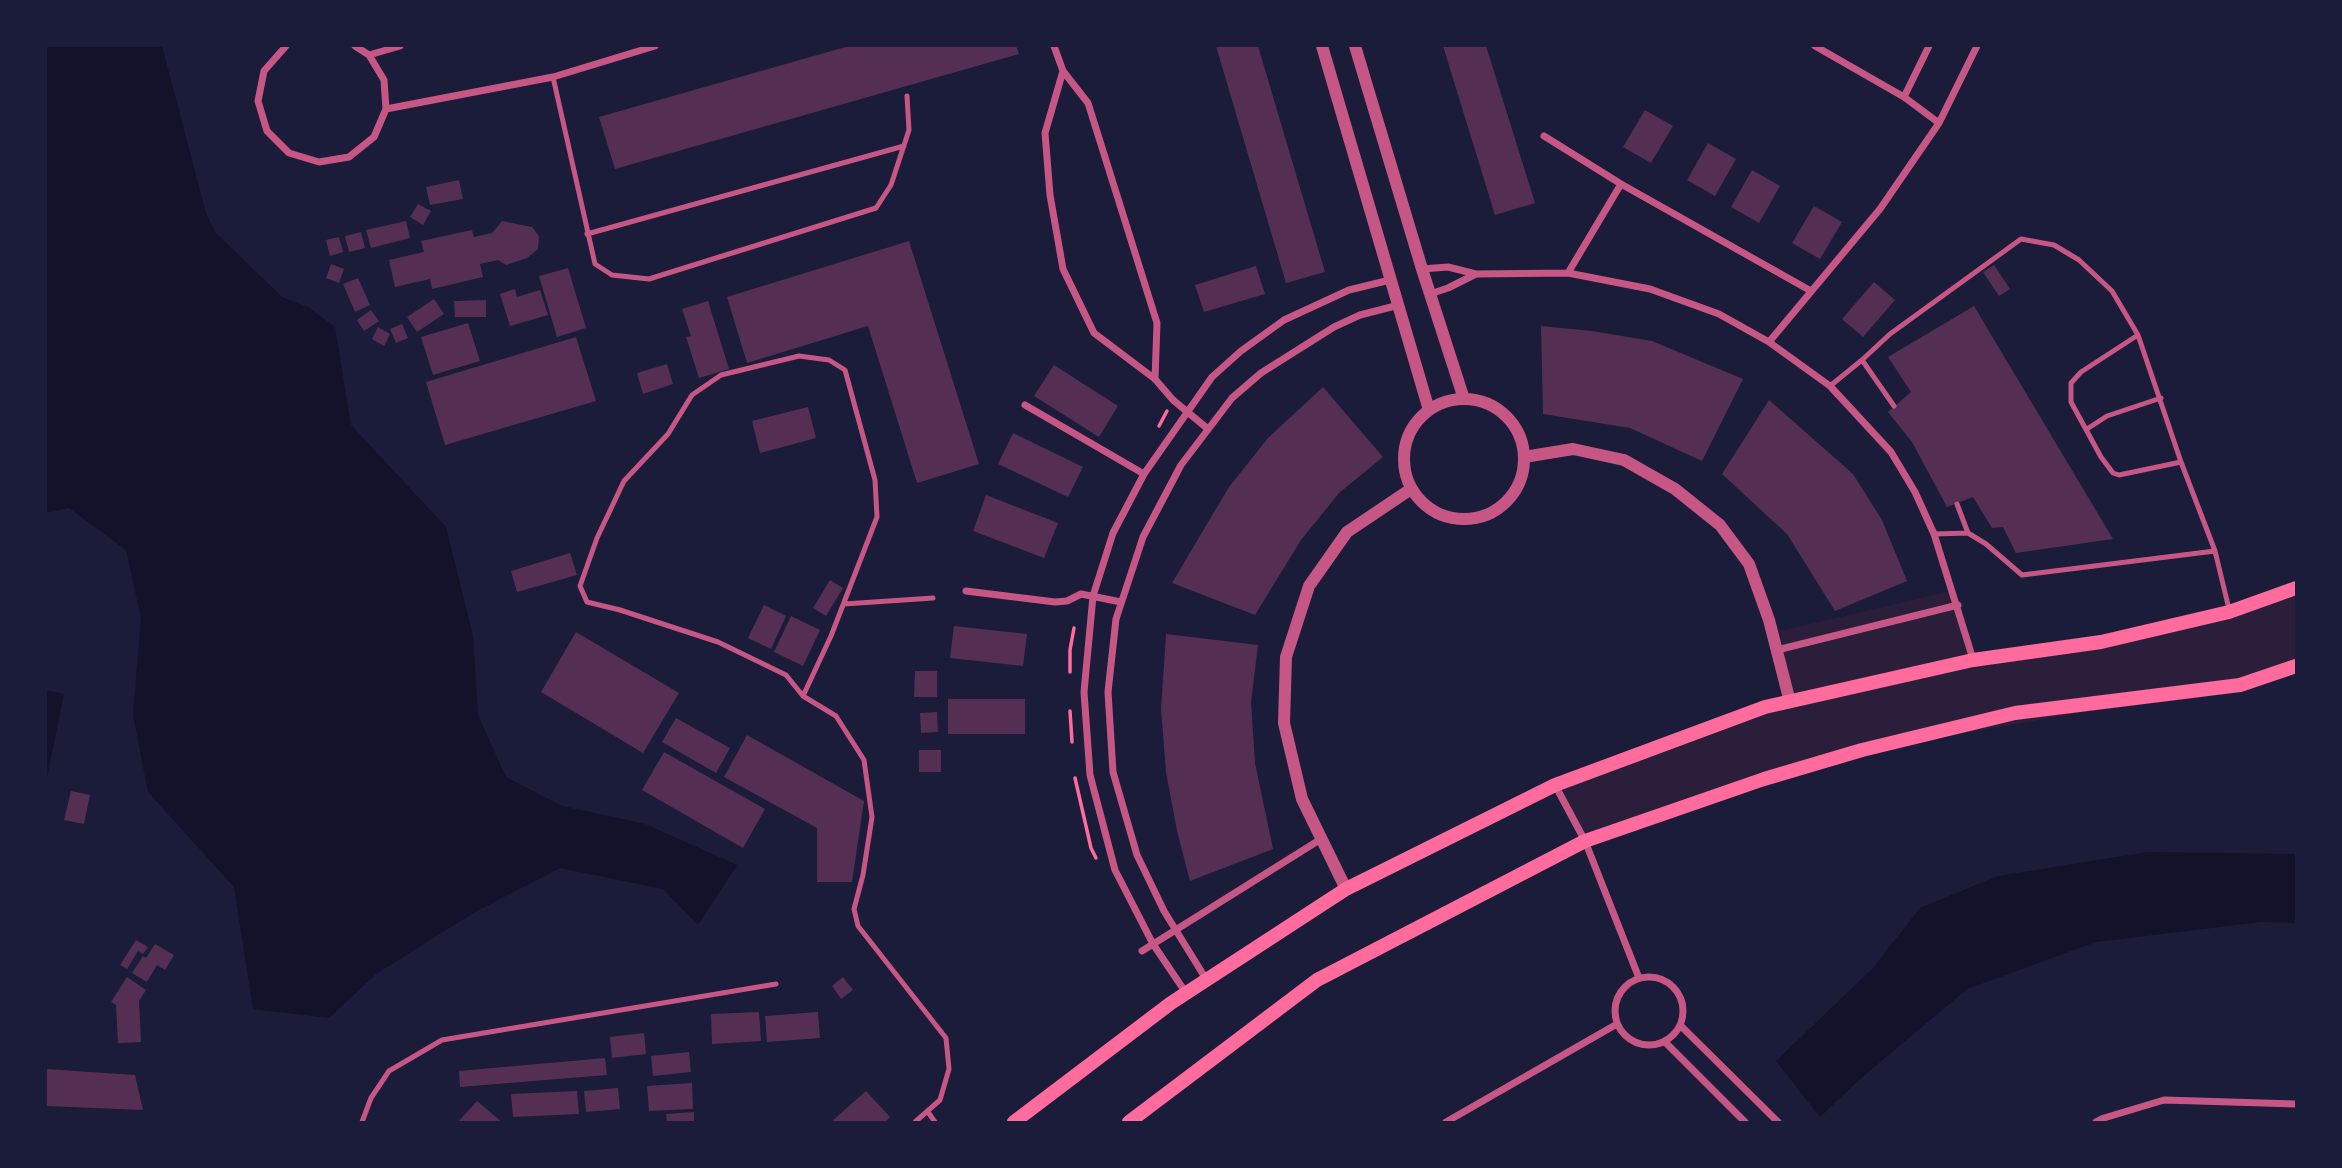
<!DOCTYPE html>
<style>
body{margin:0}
#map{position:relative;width:2342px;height:1168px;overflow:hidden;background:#1b1b3a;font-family:"Archivo Narrow",sans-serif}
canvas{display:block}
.frame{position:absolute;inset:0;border:47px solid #1b1b3a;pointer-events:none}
</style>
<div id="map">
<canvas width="2342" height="1168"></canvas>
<div class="frame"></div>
</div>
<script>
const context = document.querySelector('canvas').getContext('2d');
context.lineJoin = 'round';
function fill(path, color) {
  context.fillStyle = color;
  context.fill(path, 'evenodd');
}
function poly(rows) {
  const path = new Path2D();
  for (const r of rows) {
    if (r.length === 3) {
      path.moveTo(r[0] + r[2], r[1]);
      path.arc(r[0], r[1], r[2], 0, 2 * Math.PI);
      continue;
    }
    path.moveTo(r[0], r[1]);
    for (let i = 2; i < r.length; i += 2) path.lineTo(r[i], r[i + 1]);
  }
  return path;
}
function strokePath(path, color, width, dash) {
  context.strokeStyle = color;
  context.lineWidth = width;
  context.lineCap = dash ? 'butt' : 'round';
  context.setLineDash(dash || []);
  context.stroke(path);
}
const green = poly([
 [1951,591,1970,658,1791,699,1780,631],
 [2296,594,2296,663,2240,685,1862,751,1586,840,1553,784,1766,708]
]);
const water = poly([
 [46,46,162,46,206,213,216,233,282,297,308,307,335,327,351,425,446,527,473,636,478,715,506,777,562,806,645,824,737,865,698,925,663,889,560,868,475,912,376,974,329,1018,253,1009,234,887,148,792,133,715,141,618,126,550,69,508,46,513],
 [46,690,64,694,46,782],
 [2148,852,2296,854,2296,923,2261,922,2096,942,1967,989,1859,1080,1820,1117,1776,1061,1872,969,1920,908,1998,876]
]);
const building = poly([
 [849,46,1016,46,1019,54,615,169,599,117],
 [1216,46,1258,46,1325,272,1286,283],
 [1443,46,1486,46,1535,203,1495,215],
 [1645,110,1673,126,1651,163,1623,147],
 [1708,143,1736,159,1715,196,1687,180],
 [1752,170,1780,186,1759,223,1731,207],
 [459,180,463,199,430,205,426,187],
 [418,204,431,211,423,225,410,217],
 [1814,206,1842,222,1820,259,1792,243],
 [406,221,410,238,371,248,366,230],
 [502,221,532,227,539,236,538,249,527,258,506,265,498,260,480,264,483,277,432,289,430,279,395,287,389,260,424,252,421,241,472,230,474,237,492,233],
 [361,232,365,248,349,252,345,236],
 [339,237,343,252,330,256,326,240],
 [909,241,979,464,917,483,868,326,747,363,727,297],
 [331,264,344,269,339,283,326,278],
 [1994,265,2010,289,1999,296,1983,272],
 [1256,266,1265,294,1204,312,1195,285],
 [568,268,586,328,557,337,539,276],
 [358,278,370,305,355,312,343,284],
 [1874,282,1895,300,1863,337,1842,319],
 [515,289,517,297,540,290,548,315,510,326,500,294],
 [434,299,444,314,417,332,407,317],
 [486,300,486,317,455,317,454,301],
 [708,301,729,369,699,378,686,337,691,336,682,309],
 [1974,306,2113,539,2016,553,2003,527,1992,528,1973,497,1947,507,1912,442,1888,412,1911,392,1888,357],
 [371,310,379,321,364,331,357,320],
 [468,323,480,361,433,375,421,337],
 [402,324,408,338,396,343,390,329],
 [1541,326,1592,331,1652,341,1743,379,1702,461,1630,428,1543,414],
 [378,327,390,334,384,346,372,339],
 [576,337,596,401,445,445,426,382],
 [667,364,673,384,643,394,637,373],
 [1054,365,1118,406,1099,437,1034,396],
 [1323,387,1383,457,1339,493,1301,540,1255,615,1172,583,1229,487,1268,438],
 [1769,400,1853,474,1882,520,1907,581,1835,611,1787,534,1722,474],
 [808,407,816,438,760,453,752,421],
 [1013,433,1083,467,1068,497,998,464],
 [986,495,1058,523,1044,558,973,531],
 [570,553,577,575,517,592,511,571],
 [830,580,843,588,826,616,813,608],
 [764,605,786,616,771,649,748,638],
 [791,616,820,630,803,666,774,652],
 [954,626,1027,634,1023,666,950,658],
 [576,632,679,693,643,753,541,692],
 [1166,634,1258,645,1251,702,1255,763,1273,849,1190,881,1177,831,1166,772,1161,709],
 [915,671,937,671,937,697,914,697],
 [948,699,1025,699,1025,734,948,734],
 [937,712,938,732,921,733,920,713],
 [676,718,730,748,716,773,662,742],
 [747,735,864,801,852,882,817,882,817,828,724,777],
 [919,750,941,750,941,772,919,772],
 [664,752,765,809,743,848,642,790],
 [71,791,90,795,84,824,64,820],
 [136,940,148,947,143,954,138,951,127,969,120,965],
 [155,944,174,955,165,970,157,965,147,982,132,973,143,956,146,958],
 [127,977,146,990,139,1001,141,1042,118,1043,116,1005,111,1002],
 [843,977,853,990,841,999,832,986],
 [759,1012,761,1041,712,1044,711,1014],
 [818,1012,820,1038,767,1042,765,1016],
 [644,1033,646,1054,612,1058,610,1037],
 [689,1052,691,1072,653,1076,651,1056],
 [605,1058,607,1075,460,1087,459,1071],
 [46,1069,135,1075,143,1110,46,1106],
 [692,1083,693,1109,649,1111,647,1086],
 [618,1088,620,1109,586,1112,584,1091],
 [577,1091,579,1114,513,1117,511,1094],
 [866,1091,890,1117,885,1122,831,1122],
 [477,1101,502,1122,458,1122],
 [694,1112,694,1122,667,1122,666,1114]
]);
const path = poly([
 [1159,426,1167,411],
 [1070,672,1070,650,1074,628],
 [1070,711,1072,742],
 [1075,778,1091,848,1096,858]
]);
const service = poly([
 [553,77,595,264,612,275,649,279,876,208,891,185,909,130,907,96],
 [587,234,904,146],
 [2138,335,2081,372,2071,383,2071,402,2101,457,2113,473,2119,475,2181,462],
 [1862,360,1894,406],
 [1830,386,1862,360,1890,334,2021,239,2054,245,2079,260,2112,291,2138,335,2181,462,2215,551,2229,609],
 [2087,429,2107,416,2161,398],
 [1957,504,1968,533],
 [1934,534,1968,533,1986,544,2022,575,2215,551],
 [844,604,933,598],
 [803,696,831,636,877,517,875,480,845,370,829,360,799,356,721,375,692,395,668,434,624,481,597,538,580,586,587,602,620,610,718,642,786,675,803,696,836,716,864,760,872,817,863,875,854,909,858,926,946,1038,949,1069,940,1100,915,1122],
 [928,1112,935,1122],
 [362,1122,371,1098,389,1071,442,1040,776,984]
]);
const minor = poly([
 [286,46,264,71,258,101,267,131,289,153,319,162,349,157,374,137,386,109,384,80,369,55,355,46],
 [1054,46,1063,71,1088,103,1157,323,1155,379],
 [1815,46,1904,97,1939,123],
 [369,55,400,46],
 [1063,71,1045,133,1050,195,1063,269,1094,333,1155,379,1173,400,1208,429],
 [1904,97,1929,46],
 [386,109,553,77,655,46],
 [1544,136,1621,184,1811,291],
 [1422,269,1448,267,1476,274],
 [1568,273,1621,184],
 [1430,294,1448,288,1476,274,1568,273,1650,289,1719,314,1769,342,1830,386,1891,452,1915,492,1934,534,1973,659],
 [1769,342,1880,209,1939,123,1977,46],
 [1025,405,1144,474],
 [966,591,1055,602,1067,601,1081,594,1121,602],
 [1777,650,1958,605],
 [1555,785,1585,841,1639,978],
 [1142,951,1321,839],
 [1649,1011,34],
 [1206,979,1164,911,1137,855,1113,772,1108,692,1116,619,1143,537,1181,465,1232,398,1261,373,1334,327,1360,315,1399,305],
 [1186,993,1153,944,1115,870,1090,775,1084,692,1093,596,1113,533,1144,474,1212,377,1241,351,1284,320,1349,290,1390,280],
 [1681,1026,1778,1122],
 [1665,1042,1745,1122],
 [1446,1122,1617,1024],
 [2096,1122,2104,1118,2164,1100,2296,1104]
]);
const tertiary = poly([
 [1322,46,1429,410],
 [1355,46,1422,269,1464,399],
 [1464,459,60],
 [1524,457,1573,449,1624,460,1675,489,1720,525,1749,564,1769,620,1790,702],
 [1346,889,1302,799,1284,723,1286,657,1309,586,1347,532,1411,489]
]);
const secondary = poly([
 [1014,1122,1171,1003,1346,889,1555,785,1765,707,1973,660,2101,642,2229,612,2296,588],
 [1129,1122,1317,980,1585,841,1764,779,1862,750,2015,713,2240,685,2296,666]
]);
fill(green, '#2a1e3b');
fill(water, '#12122b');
fill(building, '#542f53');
strokePath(path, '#ff6b9d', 3.5);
strokePath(service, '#c65784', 5);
strokePath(minor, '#c65784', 7);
strokePath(tertiary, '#c65784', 12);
strokePath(secondary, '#ff6b9d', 14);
</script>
